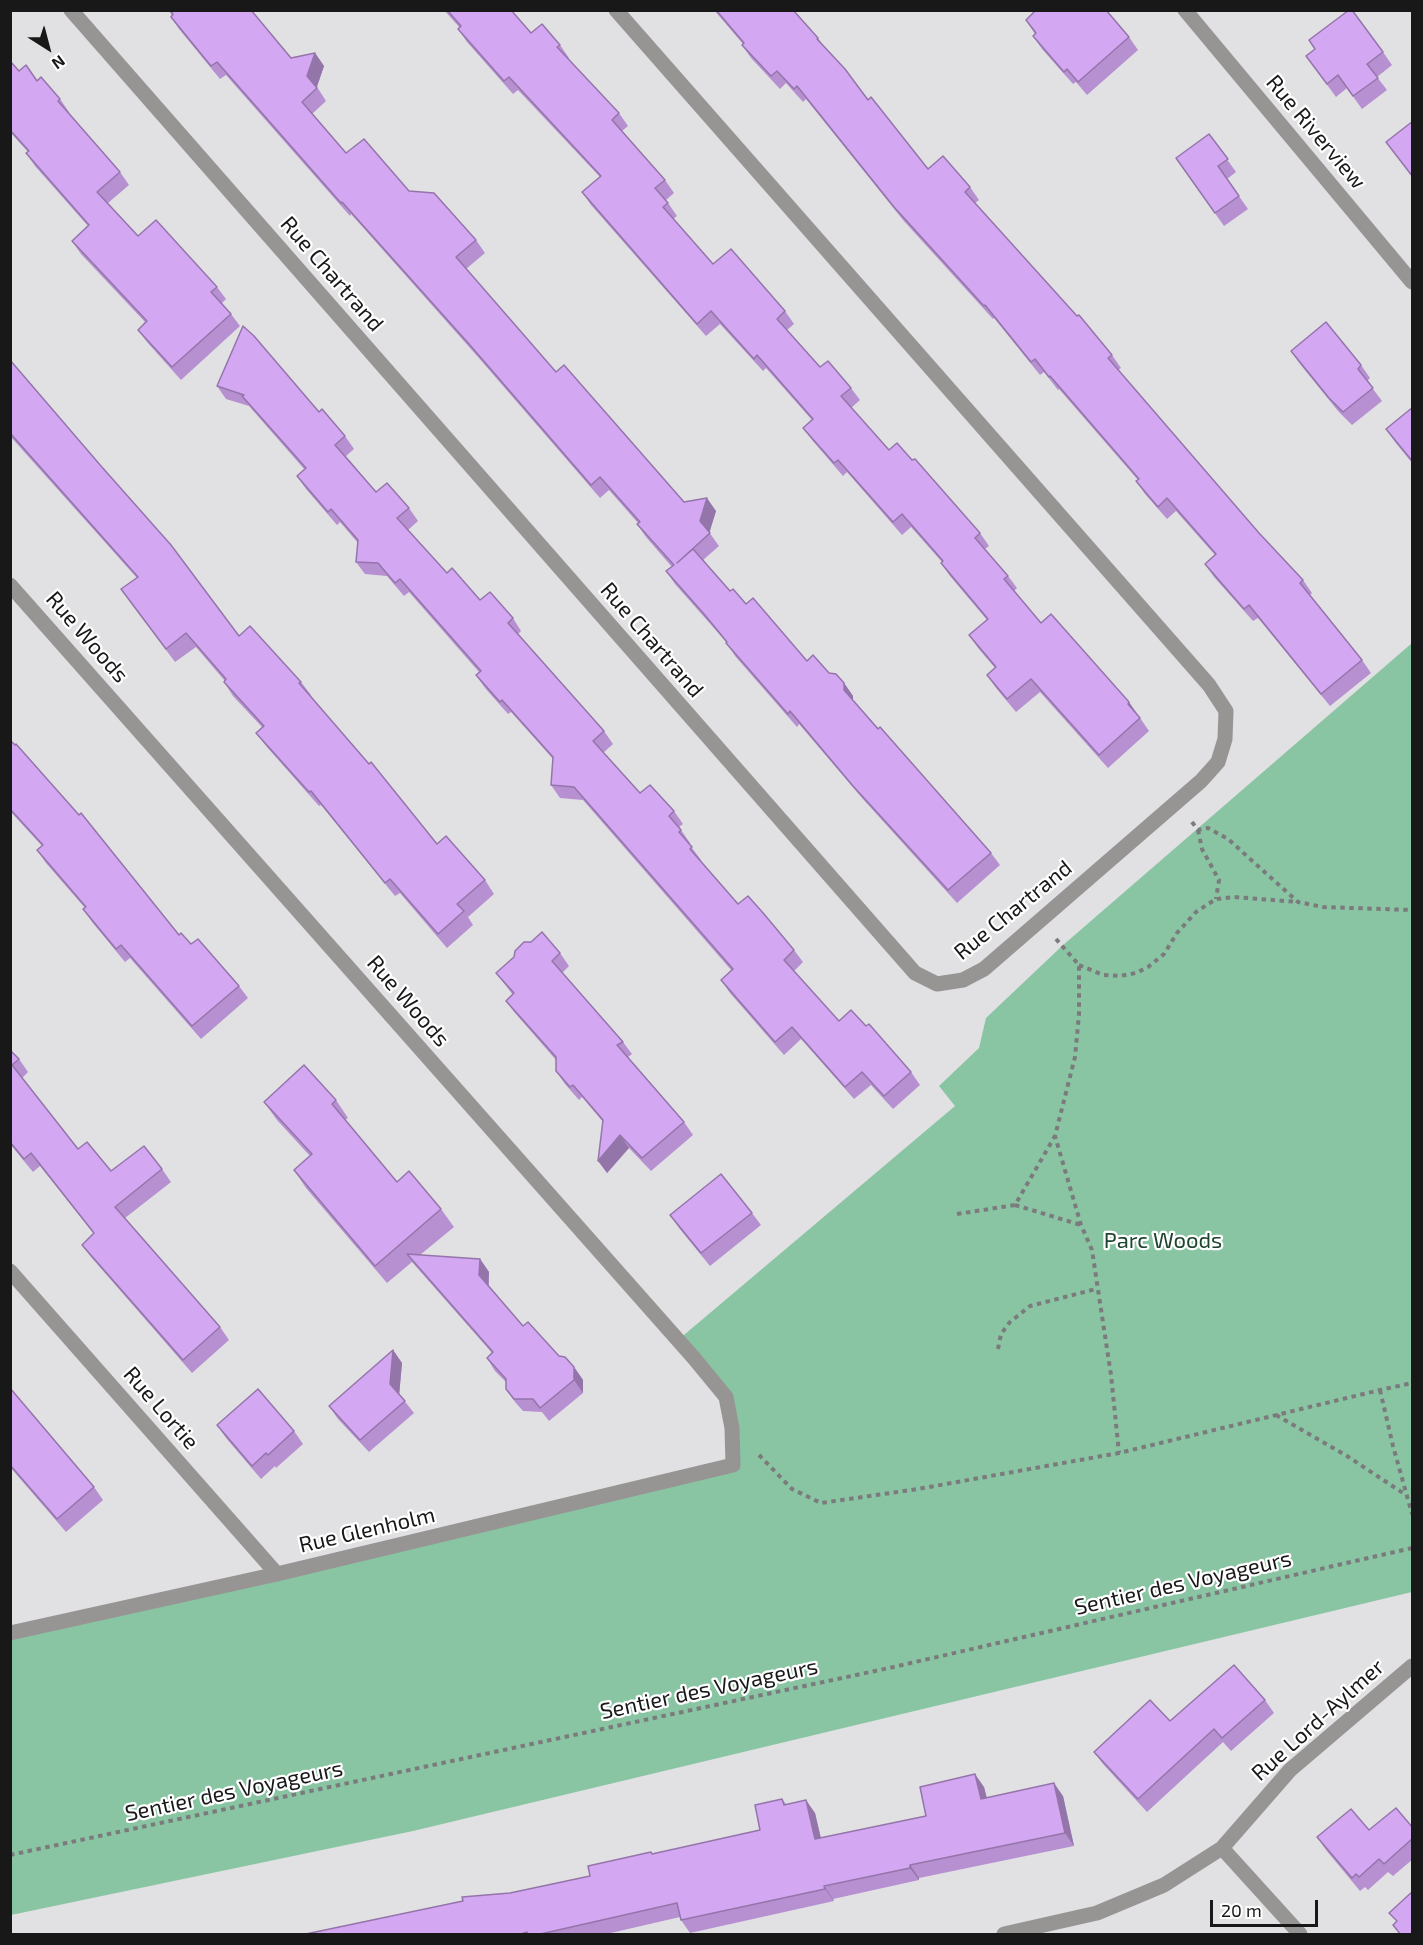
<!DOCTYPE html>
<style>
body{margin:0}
#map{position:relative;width:1423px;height:1945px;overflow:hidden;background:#e1e0e3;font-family:"Exo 2",sans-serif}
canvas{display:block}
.frame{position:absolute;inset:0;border:12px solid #181819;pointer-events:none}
.north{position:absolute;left:18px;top:18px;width:60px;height:60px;-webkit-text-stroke:4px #fff;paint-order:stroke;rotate:144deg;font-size:16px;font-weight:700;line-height:24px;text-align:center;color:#181819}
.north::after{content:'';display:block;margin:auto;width:21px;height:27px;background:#181819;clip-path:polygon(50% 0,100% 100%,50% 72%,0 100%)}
.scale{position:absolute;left:1210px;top:1900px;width:108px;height:27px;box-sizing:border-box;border:3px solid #181819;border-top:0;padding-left:8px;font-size:18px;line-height:21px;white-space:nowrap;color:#181819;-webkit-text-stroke:4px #fff;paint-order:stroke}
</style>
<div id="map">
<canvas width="1423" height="1945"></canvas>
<div class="frame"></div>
<div class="north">N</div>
<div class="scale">20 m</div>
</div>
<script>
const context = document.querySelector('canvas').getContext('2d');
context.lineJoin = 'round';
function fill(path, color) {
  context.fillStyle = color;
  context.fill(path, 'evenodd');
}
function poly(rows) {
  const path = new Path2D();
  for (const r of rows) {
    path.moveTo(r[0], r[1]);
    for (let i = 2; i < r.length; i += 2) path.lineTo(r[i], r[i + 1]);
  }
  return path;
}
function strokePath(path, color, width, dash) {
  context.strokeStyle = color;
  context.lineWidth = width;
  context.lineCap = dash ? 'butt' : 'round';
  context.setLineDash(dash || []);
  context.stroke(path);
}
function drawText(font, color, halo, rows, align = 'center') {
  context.font = font + ' "Exo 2",sans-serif';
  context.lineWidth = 4.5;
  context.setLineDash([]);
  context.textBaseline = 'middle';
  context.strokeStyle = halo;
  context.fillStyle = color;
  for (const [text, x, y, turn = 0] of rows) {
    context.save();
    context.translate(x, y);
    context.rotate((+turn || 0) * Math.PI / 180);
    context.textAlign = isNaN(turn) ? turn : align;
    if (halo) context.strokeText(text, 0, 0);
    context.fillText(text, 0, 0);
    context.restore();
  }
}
const green = poly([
 [1412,643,1412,1592,413,1831,11,1915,10,1633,733,1465,726,1397,678,1340,955,1106,939,1086,979,1048,986,1018,1062,946]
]);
const path = poly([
 [1192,822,1198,830,1208,828,1228,839,1298,902,1323,907,1412,910],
 [1198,830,1202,849,1219,880,1216,899],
 [1056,939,1079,965,1079,1014,1075,1057,1055,1136,1081,1225,1092,1250,1111,1375,1119,1453],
 [1079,965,1103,975,1120,976,1136,973,1148,967,1164,954,1177,933,1196,912,1216,899,1234,897,1298,902],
 [1015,1205,1081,1225],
 [957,1214,1015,1205,1055,1136],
 [998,1349,1001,1334,1010,1322,1030,1306,1096,1289],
 [1380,1390,1393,1446,1412,1514],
 [1276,1415,1347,1456,1406,1495],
 [759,1455,792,1489,821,1503,918,1489,1119,1453,1380,1390,1412,1383],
 [10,1855,889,1668,1412,1548]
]);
const minor = poly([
 [71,10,915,973,937,984,963,980,984,969,1201,781,1218,762,1225,739,1226,711,1209,685,616,10],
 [1185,10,1412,282],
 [10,585,693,1357,726,1397,732,1428,733,1465,277,1574,10,1633],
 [10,1271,277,1574],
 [1222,1848,1300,1934],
 [1004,1934,1097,1913,1164,1885,1222,1848,1290,1770,1412,1666]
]);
const wall = poly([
 [168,10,251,10,291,58,315,53,324,66,317,87,326,101,312,114,346,153,409,191,476,240,485,253,466,269,556,372,684,502,716,511,709,532,719,546,703,560,730,591,746,604,807,661,844,683,853,696,853,700,991,853,1000,865,957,903,862,798,799,724,797,727,735,656,726,642,713,627,675,584,666,571,672,567,646,537,637,524,638,523,609,490,600,498,478,357,351,214,350,216,226,75,220,79,179,29,171,17,172,15],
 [444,10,511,10,531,33,560,45,569,58,568,59,619,113,628,126,622,131,665,180,674,193,666,200,677,216,673,219,713,264,785,311,794,324,787,330,820,367,851,388,860,400,851,408,889,450,912,460,980,533,989,546,985,549,1008,576,1017,588,1014,591,1041,623,1138,715,1149,731,1108,768,1040,692,1016,712,996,688,987,675,995,668,978,648,969,635,987,620,950,576,941,563,942,562,911,527,902,535,847,472,843,476,812,440,803,428,812,420,766,368,763,371,720,324,706,336,591,205,582,192,600,177,518,90,513,94,467,42,458,29,460,28],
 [714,10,793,10,818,38,827,51,928,169,970,187,979,200,975,203,1112,355,1121,368,1118,370,1259,533,1303,580,1312,593,1310,595,1362,660,1371,673,1330,706,1258,618,1253,621,1214,577,1205,564,1215,555,1176,511,1167,519,1145,494,1136,481,1138,480,1059,389,1058,390,1044,372,1040,375,994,318,993,319,903,220,806,99,803,102,786,83,780,89,751,58,742,45,743,44],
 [1026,20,1129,37,1138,50,1087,95,1076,82,1073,84,1042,49,1033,36,1035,34],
 [1383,52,1392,65,1377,77,1387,90,1362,109,1347,88,1336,97,1306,56],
 [10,61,19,71,37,81,60,99,69,112,69,113,120,172,129,185,108,203,138,236,217,287,226,299,222,303,231,314,240,326,181,380,147,342,138,330,145,322,81,254,72,241,88,226,35,166,26,153,28,152,10,132],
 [1413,121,1413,178,1386,142],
 [1209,134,1236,172,1227,179,1248,209,1224,226,1176,158],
 [1291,351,1361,365,1370,378,1367,381,1382,401,1352,425,1338,411,1300,364],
 [10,360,239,636,301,682,311,695,310,696,437,844,485,880,494,894,468,917,473,925,447,948,400,893,395,896,321,805,319,806,266,746,256,733,262,727,233,696,224,682,225,681,196,647,175,662,131,603,121,589,137,578,10,436],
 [217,386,319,412,345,436,354,449,346,456,376,492,409,508,418,521,408,530,447,573,480,600,513,618,521,631,518,634,604,731,613,744,603,753,640,793,674,811,683,824,679,827,690,843,689,844,701,860,700,861,738,904,794,950,803,962,794,971,839,1021,866,1026,911,1072,920,1085,893,1109,871,1085,854,1099,801,1039,784,1055,730,993,721,980,732,971,583,800,560,798,551,785,553,759,511,712,508,714,485,688,476,675,479,672,409,592,404,596,387,576,365,574,356,562,358,543,340,522,337,525,306,489,297,476,305,470,249,406,226,399],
 [1413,407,1413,464,1395,442,1386,429],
 [10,740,179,935,191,944,239,986,248,998,201,1039,130,958,125,962,92,922,83,909,85,908,46,863,37,850,42,846,10,811],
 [560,953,569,966,562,973,623,1042,632,1054,628,1057,684,1122,693,1135,651,1171,629,1148,607,1173,603,1122,582,1097,579,1100,565,1084,556,1071,556,1060,515,1013,506,1001,513,995,496,973],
 [10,1050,19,1059,28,1072,22,1078,78,1149,111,1171,162,1169,171,1182,125,1218,220,1327,229,1340,192,1373,91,1257,82,1245,94,1234,40,1166,33,1172,10,1144],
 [336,1100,348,1118,345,1120,397,1182,441,1209,454,1227,420,1255,480,1259,489,1272,489,1286,523,1326,559,1356,574,1367,583,1380,583,1393,549,1421,542,1412,523,1411,515,1402,506,1389,506,1382,495,1371,487,1358,492,1353,412,1262,387,1283,306,1188,294,1170,310,1156,277,1120,264,1102],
 [752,1213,761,1225,710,1266,679,1228,670,1215],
 [393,1350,402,1363,399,1394,414,1413,369,1452,338,1419,329,1406],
 [10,1388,94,1487,103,1500,66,1532,10,1467],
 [217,1425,294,1431,303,1444,276,1468,275,1466,261,1479,226,1438],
 [1265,1700,1274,1713,1231,1751,1223,1742,1147,1812,1103,1764,1094,1752],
 [984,1787,987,1798,1063,1796,1074,1846,919,1878,919,1880,833,1899,834,1901,690,1933,681,1920,680,1917,602,1935,301,1935,510,1893,590,1876,651,1852,653,1854,760,1830,782,1799,786,1804,815,1813,821,1838,926,1816],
 [1413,1828,1413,1859,1393,1876,1388,1872,1368,1890,1365,1887,1360,1891,1326,1850,1317,1837,1369,1830]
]);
const shadedWall = poly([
 [315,53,324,66,316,89,307,76],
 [707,498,716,511,709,534,700,521],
 [844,683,853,696,853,703,844,690],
 [1129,702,1138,715,1137,717,1128,704],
 [620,1135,629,1148,607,1173,598,1161],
 [480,1259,489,1272,488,1288,479,1275],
 [393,1350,402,1363,399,1397,390,1384],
 [574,1367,583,1380,583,1393,574,1380],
 [975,1774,984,1787,990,1812,981,1799],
 [1054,1783,1063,1796,1074,1846,1065,1833],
 [806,1800,815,1813,824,1852,815,1839],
 [910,1865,919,1878,919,1880,910,1868],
 [824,1886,833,1899,834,1901,825,1889]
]);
const building = poly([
 [170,10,251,10,291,58,315,53,307,76,317,88,302,102,346,153,364,139,409,191,434,193,476,240,456,257,556,372,564,365,684,502,707,498,700,521,710,533,677,563,693,549,730,591,733,589,746,604,753,598,807,661,813,655,829,673,836,674,844,683,844,690,878,729,880,727,991,853,948,890,853,786,790,711,788,714,726,643,727,642,704,614,666,571,674,565,637,524,640,522,600,477,591,485,469,344,342,202,341,203,217,62,211,66,171,17,173,14,170,10],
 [447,10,511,10,531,33,542,24,560,45,557,47,619,113,612,120,665,180,655,188,668,203,663,207,713,264,731,249,785,311,777,319,820,367,828,361,851,388,841,396,889,450,897,443,912,460,915,459,980,533,975,538,1008,576,1004,579,1041,623,1051,614,1129,702,1128,704,1140,718,1099,755,1031,679,1007,699,987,675,996,667,969,635,988,619,941,563,943,561,902,514,893,522,838,460,834,463,803,428,813,419,757,355,754,359,711,311,697,324,582,192,601,176,509,77,504,81,458,29,461,26,447,10],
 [716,10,793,10,818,38,817,39,845,69,868,100,871,97,928,169,943,156,970,187,965,192,1077,316,1079,315,1112,355,1108,358,1259,533,1303,580,1300,583,1362,660,1321,694,1249,605,1244,609,1205,564,1216,554,1167,498,1158,507,1136,481,1139,479,1050,376,1049,377,1035,359,1031,362,985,305,984,306,894,207,797,86,794,89,777,71,771,76,742,45,744,43,716,10],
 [1036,10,1106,10,1129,37,1078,82,1067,69,1064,72,1033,36,1036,33,1026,20,1036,10],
 [1349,10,1352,10,1383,52,1367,64,1378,78,1353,96,1338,75,1327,84,1306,56,1315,49,1309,40,1349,10],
 [10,61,19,71,26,65,37,81,41,77,60,99,58,101,120,172,97,192,138,236,156,220,217,287,211,292,231,314,172,367,138,330,147,321,72,241,89,225,26,153,29,151,10,130,10,61],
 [1413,121,1413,177,1386,142,1413,121],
 [1209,134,1228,159,1218,166,1239,196,1215,213,1176,158,1209,134],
 [1326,322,1361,365,1358,369,1373,388,1343,412,1329,398,1291,351,1326,322],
 [243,326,254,336,319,412,322,409,345,436,335,445,376,492,387,483,409,508,397,518,447,573,452,568,480,600,490,592,513,618,508,623,604,731,593,741,640,793,650,785,674,811,669,816,681,830,679,832,692,847,690,849,738,904,748,896,764,914,794,950,784,960,839,1021,851,1010,866,1026,869,1024,911,1072,884,1096,862,1072,845,1087,792,1027,775,1042,721,980,733,969,574,787,551,785,553,757,502,700,500,702,476,675,481,671,400,579,395,583,378,563,356,562,358,540,331,509,328,512,297,476,306,468,242,396,244,395,217,386,243,326],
 [10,360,101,466,171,545,239,636,250,626,301,682,299,683,369,764,371,762,437,844,446,836,485,880,457,904,464,911,438,934,390,879,385,883,311,791,309,792,256,733,264,726,224,682,226,679,186,633,166,649,121,589,138,577,10,433,10,360],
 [1413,407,1413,462,1386,429,1413,407],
 [10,740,15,745,16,744,79,815,81,813,179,935,181,933,191,944,198,939,239,986,192,1026,121,945,116,949,83,909,86,907,37,850,43,845,10,809,10,740],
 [542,932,560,953,552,961,623,1042,617,1045,684,1122,642,1158,620,1135,598,1161,603,1120,573,1085,570,1087,556,1071,556,1057,506,1001,514,993,496,973,514,957,515,951,524,942,531,942,542,932],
 [10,1050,19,1059,12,1065,78,1149,87,1142,111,1171,144,1146,162,1169,115,1207,220,1327,183,1360,82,1245,94,1233,31,1153,24,1159,10,1142,10,1050],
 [304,1065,336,1100,332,1104,397,1182,409,1171,441,1209,375,1266,294,1170,312,1154,264,1102,304,1065],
 [721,1174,752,1213,701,1253,670,1215,721,1174],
 [407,1254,480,1259,479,1275,523,1326,528,1322,559,1356,565,1357,574,1367,574,1380,540,1408,533,1399,514,1399,506,1389,506,1379,487,1358,493,1352,407,1254],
 [393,1350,390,1384,405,1401,360,1440,329,1406,393,1350],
 [10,1388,94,1487,57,1519,10,1465,10,1388],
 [258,1389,294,1431,268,1455,266,1453,252,1466,217,1425,258,1389],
 [1234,1665,1265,1700,1222,1738,1214,1729,1138,1799,1094,1752,1150,1700,1170,1721,1234,1665],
 [975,1774,981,1799,1054,1783,1065,1833,910,1865,910,1868,824,1886,825,1889,681,1920,677,1903,536,1935,528,1935,527,1932,518,1935,301,1935,463,1901,462,1897,510,1893,590,1876,588,1866,651,1852,652,1854,760,1830,755,1805,782,1799,784,1805,806,1800,815,1839,926,1816,920,1787,975,1774],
 [1396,1808,1413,1828,1413,1838,1384,1864,1379,1859,1359,1877,1356,1874,1352,1878,1317,1837,1351,1809,1369,1830,1396,1808],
 [1413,1891,1413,1935,1401,1935,1393,1925,1397,1921,1389,1913,1413,1891]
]);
const streetNames = [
 ["Rue Riverview",1316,132,50],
 ["Rue Chartrand",332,274,49],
 ["Rue Woods",87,637,49],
 ["Rue Chartrand",652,640,49],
 ["Rue Chartrand",1013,910,-39],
 ["Rue Woods",408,1001,49],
 ["Rue Lortie",161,1408,49],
 ["Rue Glenholm",367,1530,-13],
 ["Sentier des Voyageurs",1183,1583,-13],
 ["Sentier des Voyageurs",709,1689,-12],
 ["Rue Lord-Aylmer",1318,1720,-42],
 ["Sentier des Voyageurs",234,1791,-12]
];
const parkNames = [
 ["Parc Woods",1163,1241]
];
fill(green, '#89c5a3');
strokePath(path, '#7b7b7d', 4, [4.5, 4.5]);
strokePath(minor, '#979594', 15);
fill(wall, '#b690d1');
fill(shadedWall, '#9475aa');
fill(building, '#d4a7f3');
strokePath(building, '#9475aa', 1.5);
drawText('22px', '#181819', '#fff', streetNames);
drawText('22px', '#1d4530', '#fff', parkNames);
</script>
